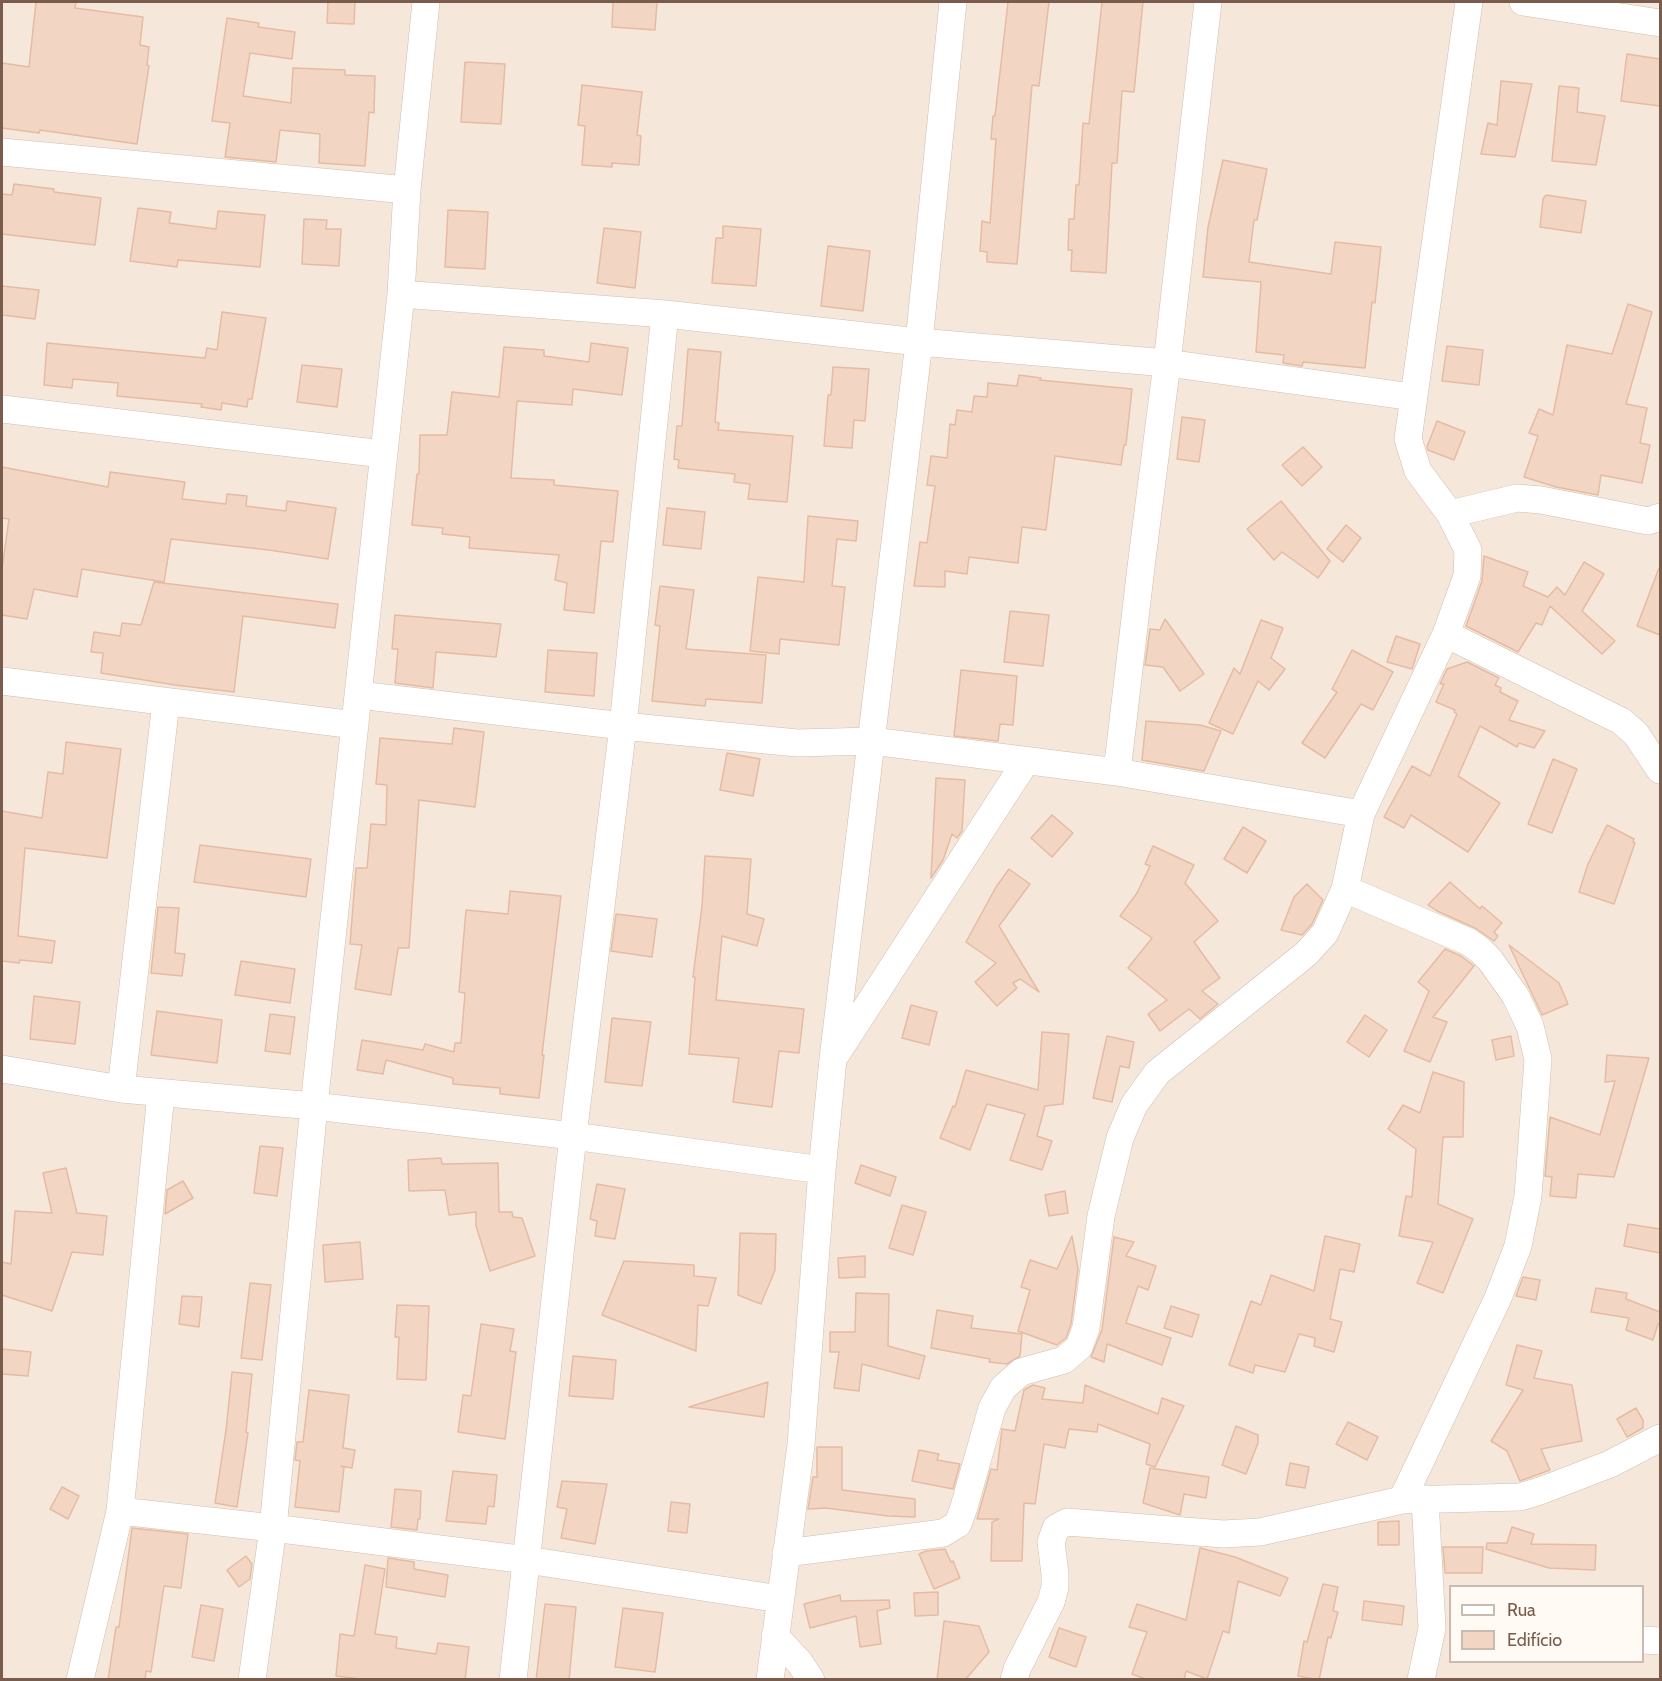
<!DOCTYPE html>
<meta charset="utf-8">
<style>
body{margin:0}
#map{position:relative;width:1662px;height:1681px;overflow:hidden;background:#fdf6ec;font-family:Cabin,sans-serif}
canvas{display:block}
.frame{position:absolute;inset:0;border:3px solid #7a5c4d;pointer-events:none}
.legend{position:absolute;left:1449px;top:1585px;width:195px;height:78px;box-sizing:border-box;background:#fffaf3;border:2px solid #cabbb1;margin:0;padding:8px 10px;list-style:none;font-size:18px;color:#7a5c4d}
.legend li{display:flex;align-items:center;gap:12px;height:30px}
.legend b{width:30px;border:2px solid #cabbb1}
</style>
<div id="map">
<canvas width="1662" height="1681"></canvas>
<div class="frame"></div>
<ul class="legend">
<li><b style="height:8px;background:#fff"></b>Rua</li>
<li><b style="height:16px;background:#f3d5c3"></b>Edifício</li>
</ul>
</div>
<script>
const context = document.querySelector('canvas').getContext('2d');
context.lineJoin = 'round';
function fill(path, color) {
  context.fillStyle = color;
  context.fill(path, 'evenodd');
}
function poly(rows) {
  const path = new Path2D();
  for (const r of rows) {
    path.moveTo(r[0], r[1]);
    for (let i = 2; i < r.length; i += 2) path.lineTo(r[i], r[i + 1]);
  }
  return path;
}
function strokePath(path, color, width, dash) {
  context.strokeStyle = color;
  context.lineWidth = width;
  context.lineCap = dash ? 'butt' : 'round';
  context.setLineDash(dash || []);
  context.stroke(path);
}
const residential = poly([
 [2,2,1660,2,1660,1679,2,1680],
 [1450,1586,1642,1586,1642,1662,1450,1662]
]);
const building = poly([
 [36,2,76,2,75,8,143,17,140,45,149,47,147,65,149,66,137,144,40,130,39,133,2,128,2,63,29,67,36,2],
 [328,2,355,2,354,24,327,23,328,2],
 [613,2,657,2,655,30,612,27,613,2],
 [1008,2,1049,2,1039,86,1032,85,1017,264,987,262,987,252,980,251,982,221,990,223,996,139,991,139,993,116,995,116,1008,2],
 [1102,2,1143,2,1134,92,1122,91,1117,163,1112,163,1106,273,1071,271,1072,250,1068,250,1069,219,1074,219,1076,185,1079,185,1083,123,1089,124,1102,2],
 [227,18,259,23,258,27,295,32,292,59,250,53,243,96,291,103,293,68,345,70,345,75,375,76,374,113,369,112,365,166,319,163,320,134,280,130,276,162,225,157,230,123,212,121,227,18],
 [1627,54,1660,59,1660,106,1621,101,1627,54],
 [465,62,505,64,501,124,461,122,465,62],
 [1501,81,1532,84,1515,157,1481,154,1488,123,1497,125,1501,81],
 [582,85,642,92,637,135,641,136,639,165,612,163,612,167,582,165,585,126,578,125,582,85],
 [1559,86,1579,88,1577,112,1605,116,1596,165,1552,161,1559,86],
 [1223,160,1267,169,1257,220,1254,220,1249,262,1331,274,1335,242,1381,247,1375,303,1372,302,1365,368,1303,362,1302,366,1283,363,1284,355,1256,352,1261,282,1203,277,1208,227,1223,160],
 [14,184,54,189,54,192,101,198,95,245,2,234,2,194,12,195,14,184],
 [1546,195,1586,201,1581,233,1540,227,1543,199,1546,195],
 [138,208,171,212,169,223,216,229,218,211,265,215,260,267,178,260,177,267,130,261,138,208],
 [448,210,488,212,485,269,445,267,448,210],
 [304,219,327,220,326,229,341,229,339,266,302,264,304,219],
 [723,226,761,229,756,286,712,283,716,238,723,238,723,226],
 [604,228,641,232,635,288,597,283,604,228],
 [828,246,870,251,863,311,821,306,828,246],
 [2,286,39,290,35,319,2,315,2,286],
 [1628,304,1652,312,1626,404,1647,408,1640,443,1650,445,1642,483,1601,475,1598,495,1556,487,1524,477,1538,436,1529,433,1539,409,1553,415,1567,345,1612,354,1628,304],
 [222,312,266,318,252,399,248,399,247,407,222,403,221,410,201,407,202,404,117,396,118,383,73,379,72,388,44,385,47,343,205,358,207,348,217,350,222,312],
 [591,343,628,348,622,395,573,389,572,405,517,401,511,478,554,480,554,485,618,491,613,542,601,541,594,613,564,610,567,583,555,580,559,555,469,548,470,537,442,534,443,528,412,525,417,474,419,474,420,435,447,435,452,392,499,397,504,347,544,350,544,356,589,362,591,343],
 [1447,346,1483,350,1479,385,1442,381,1447,346],
 [688,349,721,352,715,422,719,423,718,430,793,436,787,502,748,499,750,484,734,482,735,474,678,468,679,460,674,459,677,426,682,426,688,349],
 [302,365,342,369,337,407,297,402,302,365],
 [833,367,869,369,865,421,854,420,852,448,824,446,828,395,831,395,833,367],
 [1019,375,1041,378,1040,380,1132,389,1126,445,1124,445,1121,465,1055,456,1046,530,1022,527,1018,563,969,557,967,574,945,571,945,587,914,586,920,542,927,543,935,486,927,485,931,456,947,458,950,424,955,425,957,410,972,412,974,396,987,397,988,383,1017,386,1019,375],
 [1182,417,1205,420,1199,462,1177,459,1182,417],
 [1437,421,1465,432,1454,460,1428,450,1427,447,1437,421],
 [1303,447,1322,467,1302,486,1282,465,1303,447],
 [2,467,108,487,110,472,185,482,182,499,226,504,227,494,247,496,246,506,286,511,287,501,336,508,328,559,269,550,171,539,164,582,82,569,77,597,34,589,27,619,2,615,2,569,9,519,2,518,2,467],
 [1281,501,1330,561,1318,578,1282,552,1274,560,1247,529,1281,501],
 [667,508,705,512,701,549,663,545,667,508],
 [808,516,858,521,856,541,837,539,832,586,845,587,839,645,780,639,779,654,750,651,758,577,804,582,808,516],
 [1346,525,1361,538,1343,562,1327,549,1346,525],
 [1484,556,1528,572,1523,586,1548,597,1557,587,1565,595,1584,562,1604,574,1582,611,1615,641,1602,654,1550,606,1542,625,1536,623,1518,652,1466,626,1482,581,1484,556],
 [1659,568,1660,568,1660,635,1637,626,1659,568],
 [154,582,338,604,335,628,243,616,234,692,175,685,101,673,103,653,91,652,94,632,120,636,122,623,141,625,154,582],
 [660,586,694,590,686,649,766,655,762,703,706,699,705,706,652,701,660,626,655,625,660,586],
 [1010,611,1049,615,1043,666,1004,662,1010,611],
 [395,615,501,624,496,657,436,652,433,688,395,683,398,649,392,649,395,615],
 [1165,619,1204,674,1180,691,1163,667,1145,665,1150,629,1160,630,1165,619],
 [1261,620,1283,628,1271,658,1285,669,1269,690,1258,681,1233,734,1209,723,1234,668,1240,674,1261,620],
 [1396,636,1420,644,1412,669,1387,662,1396,636],
 [548,650,597,653,594,696,545,692,548,650],
 [1352,650,1393,672,1373,710,1361,704,1325,758,1302,743,1337,692,1332,689,1352,650],
 [1467,662,1499,678,1495,685,1501,688,1500,692,1518,701,1509,720,1545,731,1534,748,1519,743,1517,747,1480,726,1458,776,1500,803,1468,852,1411,815,1404,828,1384,817,1412,766,1430,776,1457,714,1454,712,1455,710,1436,702,1444,684,1440,684,1447,669,1467,662],
 [961,670,1017,676,1013,725,1000,724,998,741,954,736,961,670],
 [1146,721,1200,725,1221,731,1204,771,1142,760,1146,721],
 [454,728,484,732,475,807,419,800,409,948,398,948,391,995,355,989,362,945,350,944,356,868,367,868,371,824,386,825,387,785,376,784,380,738,452,744,454,728],
 [66,742,121,749,107,858,25,848,18,936,55,941,52,963,20,960,19,963,2,961,2,811,42,818,48,772,63,774,66,742],
 [727,753,760,759,753,796,720,790,727,753],
 [1553,759,1577,769,1552,833,1528,824,1553,759],
 [936,778,965,780,962,831,957,838,952,834,943,860,931,878,936,778],
 [1052,815,1073,833,1052,857,1031,838,1052,815],
 [1607,825,1634,839,1633,842,1635,843,1614,904,1579,892,1588,864,1607,825],
 [1243,827,1266,841,1247,873,1224,859,1243,827],
 [200,845,311,859,306,897,194,882,200,845],
 [1153,846,1194,865,1185,883,1218,921,1194,942,1220,978,1202,991,1218,1004,1200,1019,1189,1009,1160,1031,1148,1014,1167,1000,1128,968,1152,938,1120,916,1137,893,1150,866,1145,864,1153,846],
 [705,856,751,859,747,914,764,919,757,946,722,936,716,1000,804,1009,799,1053,779,1051,772,1107,733,1102,739,1058,689,1054,695,977,693,977,702,906,705,856],
 [1009,869,1030,884,999,926,1039,992,1020,979,1013,983,1017,988,997,1006,975,982,996,963,966,942,996,887,1009,869],
 [1450,882,1480,909,1482,906,1502,923,1494,932,1498,936,1494,941,1475,928,1437,911,1428,905,1450,882],
 [1307,884,1323,900,1312,924,1302,935,1281,930,1294,897,1307,884],
 [510,891,561,896,542,1055,544,1055,539,1098,500,1094,500,1088,453,1084,453,1078,386,1060,383,1074,357,1070,362,1040,423,1050,425,1044,454,1052,455,1043,461,1043,465,993,459,992,466,910,508,914,510,891],
 [158,907,179,908,175,953,185,954,182,976,151,973,158,907],
 [616,914,657,919,652,957,611,951,616,914],
 [1509,945,1559,983,1568,1004,1542,1015,1509,945],
 [1445,949,1461,956,1474,966,1433,1017,1447,1022,1430,1062,1404,1051,1429,991,1418,982,1445,949],
 [241,961,295,969,290,1003,235,995,241,961],
 [34,996,80,1002,75,1044,30,1039,34,996],
 [911,1005,937,1012,929,1045,902,1038,911,1005],
 [157,1011,222,1020,217,1063,151,1055,157,1011],
 [270,1014,295,1017,290,1054,265,1051,270,1014],
 [1365,1015,1387,1030,1369,1057,1347,1042,1365,1015],
 [612,1018,651,1022,642,1086,605,1082,612,1018],
 [1042,1032,1069,1034,1063,1104,1045,1106,1037,1136,1052,1141,1042,1170,1010,1160,1025,1114,987,1104,970,1150,940,1138,953,1106,955,1107,966,1070,1038,1090,1042,1032],
 [1107,1036,1134,1042,1129,1068,1120,1066,1112,1102,1093,1098,1107,1036],
 [1511,1036,1514,1056,1496,1060,1492,1040,1511,1036],
 [1607,1055,1649,1058,1614,1177,1578,1174,1576,1198,1550,1196,1552,1177,1545,1176,1550,1117,1600,1135,1615,1081,1605,1082,1607,1055],
 [1433,1072,1464,1082,1463,1137,1443,1137,1438,1204,1473,1219,1443,1293,1417,1283,1433,1242,1399,1236,1406,1196,1412,1197,1416,1149,1388,1129,1403,1105,1420,1113,1433,1072],
 [260,1146,283,1148,277,1196,254,1193,260,1146],
 [441,1158,442,1164,498,1163,499,1212,512,1212,513,1217,522,1218,535,1256,490,1271,476,1226,476,1212,449,1215,445,1190,409,1191,408,1160,441,1158],
 [861,1165,896,1177,890,1196,855,1183,861,1165],
 [66,1168,77,1213,107,1216,103,1255,72,1252,52,1311,2,1295,2,1262,11,1264,15,1211,52,1213,43,1173,66,1168],
 [183,1181,193,1198,165,1214,167,1190,183,1181],
 [597,1184,625,1189,615,1239,595,1236,597,1221,590,1219,597,1184],
 [1065,1191,1068,1213,1049,1216,1045,1195,1065,1191],
 [902,1205,926,1212,913,1255,889,1248,902,1205],
 [1628,1224,1660,1229,1660,1253,1624,1246,1628,1224],
 [740,1233,776,1234,775,1270,761,1304,738,1295,740,1233],
 [1072,1236,1078,1269,1071,1324,1066,1338,1057,1345,1018,1331,1030,1290,1021,1287,1030,1260,1057,1269,1072,1236],
 [1325,1236,1360,1244,1354,1272,1340,1269,1330,1319,1342,1322,1334,1352,1314,1346,1315,1338,1299,1334,1285,1372,1255,1365,1253,1373,1229,1365,1251,1301,1261,1305,1271,1275,1314,1291,1325,1236],
 [1114,1237,1134,1242,1126,1256,1156,1266,1148,1290,1138,1286,1126,1323,1171,1338,1162,1365,1107,1344,1104,1362,1091,1357,1102,1330,1114,1237],
 [360,1242,363,1279,325,1282,323,1245,360,1242],
 [865,1256,865,1277,839,1278,838,1258,865,1256],
 [624,1261,694,1265,694,1276,716,1278,708,1306,698,1305,696,1351,602,1315,624,1261],
 [1523,1277,1540,1280,1536,1300,1516,1296,1523,1277],
 [250,1283,271,1285,262,1360,241,1358,250,1283],
 [1596,1288,1627,1293,1626,1299,1660,1312,1660,1324,1658,1324,1653,1340,1626,1330,1629,1318,1591,1312,1596,1288],
 [856,1293,889,1294,888,1346,925,1356,919,1379,862,1364,859,1391,834,1388,839,1352,830,1352,830,1332,855,1332,856,1293],
 [182,1296,202,1297,199,1327,179,1324,182,1296],
 [397,1305,429,1306,426,1380,397,1379,399,1337,395,1337,397,1305],
 [1171,1306,1199,1315,1192,1337,1164,1328,1171,1306],
 [937,1310,973,1316,971,1328,1022,1334,1020,1356,1007,1364,989,1362,990,1359,931,1348,937,1310],
 [481,1324,514,1329,510,1351,516,1352,505,1439,458,1432,463,1395,471,1396,481,1324],
 [1517,1345,1542,1351,1534,1378,1572,1385,1582,1441,1541,1449,1550,1470,1520,1481,1507,1451,1491,1441,1523,1390,1506,1385,1517,1345],
 [2,1349,31,1352,28,1376,2,1374,2,1349],
 [573,1356,616,1360,613,1399,569,1396,573,1356],
 [232,1372,252,1374,246,1432,248,1433,237,1507,215,1503,226,1430,232,1372],
 [768,1382,764,1417,689,1407,768,1382],
 [1033,1385,1045,1388,1042,1399,1083,1403,1085,1385,1158,1414,1162,1398,1184,1406,1155,1467,1146,1464,1150,1444,1098,1424,1097,1432,1069,1429,1065,1448,1044,1444,1035,1504,1024,1503,1022,1561,991,1561,992,1522,999,1519,977,1519,991,1469,997,1470,1002,1429,1015,1431,1024,1390,1033,1385],
 [309,1390,349,1395,343,1448,355,1450,352,1468,341,1466,344,1468,339,1512,295,1507,300,1461,295,1460,297,1442,303,1442,309,1390],
 [1636,1408,1643,1420,1643,1428,1627,1437,1617,1419,1636,1408],
 [1348,1422,1378,1437,1367,1460,1336,1444,1348,1422],
 [1236,1426,1258,1435,1258,1443,1246,1474,1222,1465,1236,1426],
 [817,1447,842,1447,842,1490,915,1499,915,1517,888,1516,826,1508,808,1509,813,1477,817,1477,817,1447],
 [919,1450,939,1454,937,1460,960,1464,953,1489,912,1481,919,1450],
 [1290,1463,1309,1467,1305,1488,1286,1485,1290,1463],
 [1150,1468,1209,1477,1206,1498,1184,1494,1180,1515,1143,1503,1150,1468],
 [453,1471,497,1475,494,1507,488,1506,486,1524,446,1521,453,1471],
 [562,1481,607,1484,595,1544,561,1538,567,1509,557,1507,562,1481],
 [62,1487,79,1496,68,1519,50,1509,62,1487],
 [395,1489,421,1491,420,1519,418,1519,417,1530,391,1527,395,1489],
 [671,1502,690,1504,687,1533,668,1531,671,1502],
 [1399,1521,1399,1545,1378,1545,1378,1522,1399,1521],
 [1512,1527,1534,1534,1531,1544,1596,1545,1595,1570,1549,1568,1486,1549,1487,1543,1507,1543,1512,1527],
 [132,1528,188,1534,181,1588,164,1586,151,1672,146,1671,145,1680,108,1680,116,1627,119,1627,132,1528],
 [1443,1547,1483,1547,1482,1573,1445,1573,1443,1547],
 [1200,1548,1235,1557,1288,1578,1280,1596,1238,1581,1229,1633,1223,1631,1207,1679,1186,1671,1184,1680,1148,1680,1132,1674,1147,1632,1129,1627,1137,1604,1186,1620,1200,1548],
 [945,1549,951,1562,953,1561,960,1578,934,1589,919,1554,926,1551,945,1549],
 [246,1556,252,1564,250,1579,239,1587,227,1570,246,1556],
 [388,1558,414,1562,414,1569,448,1575,445,1597,386,1587,388,1558],
 [365,1565,385,1569,375,1634,397,1637,396,1648,436,1654,438,1643,469,1647,465,1680,369,1680,336,1676,340,1634,354,1636,365,1565],
 [1323,1584,1338,1587,1333,1611,1338,1612,1331,1638,1328,1637,1319,1680,1298,1676,1304,1641,1307,1642,1323,1584],
 [938,1592,938,1615,915,1616,914,1593,938,1592],
 [840,1595,841,1601,889,1600,890,1608,877,1611,881,1644,860,1647,856,1616,810,1628,804,1604,840,1595],
 [1364,1601,1404,1606,1402,1625,1362,1620,1364,1601],
 [545,1604,576,1607,569,1680,536,1680,545,1604],
 [201,1605,223,1609,214,1661,192,1657,201,1605],
 [623,1608,663,1613,655,1672,615,1667,623,1608],
 [944,1621,979,1626,989,1652,965,1680,937,1680,944,1621],
 [1059,1628,1086,1637,1076,1667,1049,1657,1059,1628]
]);
const street = poly([
 [1523,2,1660,23],
 [2,152,407,190],
 [401,294,665,314,919,342,1167,363,1413,397],
 [2,409,383,454],
 [1450,514,1517,498,1541,500,1648,521,1660,517],
 [1446,634,1621,721,1636,734,1660,770],
 [2,681,355,725],
 [359,695,623,726,797,743,872,741,1117,772,1361,814],
 [1117,772,1141,567,1167,363,1208,2],
 [1345,889,1469,942,1480,950,1490,960,1515,995,1530,1026,1538,1059,1528,1196,1518,1246,1498,1298,1402,1500],
 [837,1053,1026,761],
 [2,1069,121,1089,314,1106,573,1136,822,1170],
 [121,1089,166,702],
 [120,1511,273,1528,527,1560,780,1599],
 [786,1553,943,1533,958,1524,964,1507,992,1408,1003,1388,1021,1372,1064,1360,1079,1347,1086,1328,1101,1216,1120,1138,1134,1105,1157,1073,1306,954,1325,933,1345,889,1361,814,1446,634,1467,576,1468,550,1450,514,1418,471,1408,439,1469,2],
 [775,1636,800,1663,811,1680],
 [1642,1640,1660,1641],
 [80,1680,120,1511,161,1093],
 [252,1680,273,1528,314,1106,401,294,407,190,426,2],
 [513,1680,573,1136,623,726,665,314],
 [770,1680,801,1445,822,1170,833,1059,919,342,953,2],
 [1014,1680,1017,1669,1051,1602,1055,1587,1055,1574,1051,1542,1056,1528,1067,1522,1223,1534,1260,1532,1402,1500,1520,1497,1540,1491,1610,1464,1660,1438],
 [1421,1680,1432,1628,1425,1499]
]);
fill(residential, '#f5e8da');
fill(building, '#f3d5c3');
strokePath(building, '#e6bba3', 1.5);
strokePath(street, '#d1beb0', 28);
strokePath(street, '#fff', 27);
</script>
